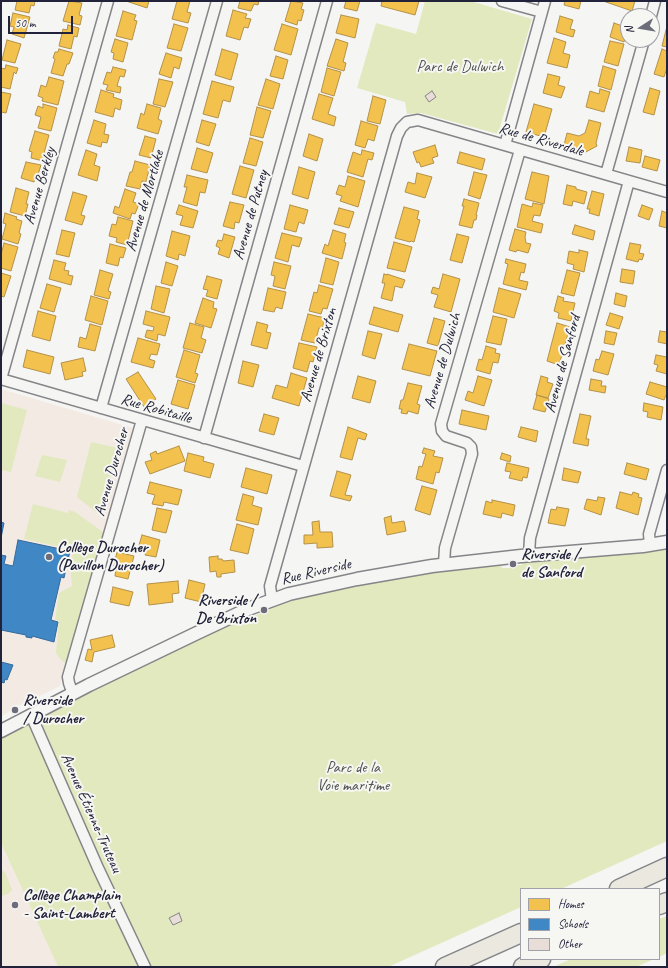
<!DOCTYPE html>
<meta charset="utf-8">
<style>
body{margin:0}
#map{position:relative;width:668px;height:968px;overflow:hidden;background:#f5f5f3;font-family:Caveat,sans-serif}
canvas{display:block}
.frame{position:absolute;inset:0;border:2px solid #22223b;pointer-events:none}
.legend{position:absolute;left:520px;top:888px;width:140px;height:72px;box-sizing:border-box;background:#f6f6f2;border:1px solid #a1a1a9;margin:0;padding:5px 7px;list-style:none;font-size:12px;color:#22223b}
.legend li{display:flex;align-items:center;gap:8px;height:20px}
.legend b{width:20px;border:1px solid #a1a1a9}
.north{position:absolute;left:620px;top:8px;width:40px;height:40px;box-sizing:border-box;background:#f6f6f2;border:1px solid #a1a1a9;border-radius:50%;rotate:258deg;font-size:11px;font-weight:700;line-height:16px;text-align:center;color:#22223b}
.north::after{content:'';display:block;margin:auto;width:14px;height:18px;background:#6c6c7b;clip-path:polygon(50% 0,100% 100%,50% 72%,0 100%)}
.scale{position:absolute;left:8px;top:16px;width:65px;height:18px;box-sizing:border-box;border:2px solid #22223b;border-top:0;padding-left:5px;font-size:12px;line-height:14px;white-space:nowrap;color:#22223b;-webkit-text-stroke:3px #f6f6f2;paint-order:stroke}
</style>
<div id="map">
<canvas width="668" height="968"></canvas>
<div class="frame"></div>
<ul class="legend">
<li><b style="height:11px;background:#f2c14e"></b>Homes</li>
<li><b style="height:11px;background:#3f88c5"></b>Schools</li>
<li><b style="height:11px;background:#e8ded7"></b>Other</li>
</ul>
<div class="north">N</div>
<div class="scale">50 m</div>
</div>
<script>
const context = document.querySelector('canvas').getContext('2d');
context.lineJoin = 'round';
function fill(path, color) {
  context.fillStyle = color;
  context.fill(path, 'evenodd');
}
function poly(rows) {
  const path = new Path2D();
  for (const r of rows) {
    path.moveTo(r[0], r[1]);
    for (let i = 2; i < r.length; i += 2) path.lineTo(r[i], r[i + 1]);
  }
  return path;
}
function strokePath(path, color, width, dash) {
  context.strokeStyle = color;
  context.lineWidth = width;
  context.lineCap = dash ? 'butt' : 'round';
  context.setLineDash(dash || []);
  context.stroke(path);
}
function drawText(font, color, halo, rows, align = 'center') {
  context.font = font + ' Caveat,sans-serif';
  context.lineWidth = 4;
  context.setLineDash([]);
  context.textBaseline = 'middle';
  context.strokeStyle = halo;
  context.fillStyle = color;
  for (const [text, x, y, turn = 0] of rows) {
    context.save();
    context.translate(x, y);
    context.rotate((+turn || 0) * Math.PI / 180);
    context.textAlign = isNaN(turn) ? turn : align;
    if (halo) context.strokeText(text, 0, 0);
    context.fillText(text, 0, 0);
    context.restore();
  }
}
const built = poly([
 [1,389,133,428,60,686,19,706,18,704,10,709,11,711,1,716],
 [1,843,58,967,1,967]
]);
const green = poly([
 [425,1,470,1,532,19,498,134,421,113,407,114,405,102,357,88,376,23,416,34],
 [1,403,27,410,11,472,1,470],
 [91,442,118,448,100,515,77,497],
 [42,455,67,460,60,482,35,476],
 [33,504,68,513,69,510,75,512,104,533,67,664,61,660,56,653,59,621,55,620,59,593,72,586,70,565,74,550,24,539],
 [667,547,667,841,561,889,521,889,521,907,388,967,58,967,1,843,1,738,17,729,22,728,46,713,203,636,248,616,249,618,266,611,266,609,296,598,349,586,438,571,501,564,502,568,510,568,512,565,522,565,522,562],
 [1,870,5,872,12,890,8,894,1,896],
 [667,916,667,953,659,957,659,919],
 [571,959,654,959,636,967,553,967]
]);
const homes = poly([
 [17,1,35,1,34,6,31,5,29,13,15,10,17,1],
 [69,1,82,3,79,15,82,16,80,25,63,21,69,1],
 [126,1,149,1,147,8,126,1],
 [177,1,190,1,187,12,191,13,188,23,172,19,177,1],
 [240,1,259,1,258,5,254,4,251,11,238,8,240,1],
 [291,1,303,3,301,9,304,10,301,21,298,20,297,25,285,21,291,1],
 [346,1,360,1,357,11,344,8,346,1],
 [382,1,419,1,415,15,381,6,382,1],
 [565,1,581,1,579,9,564,5,565,1],
 [603,1,635,1,632,11,603,1],
 [233,10,247,14,245,18,251,19,248,28,244,27,240,40,226,36,233,10],
 [123,11,136,15,134,20,137,21,132,40,116,36,123,11],
 [13,13,30,17,24,38,12,34,14,27,10,26,13,13],
 [341,15,359,19,355,38,336,33,341,15],
 [560,16,573,20,570,29,575,30,573,37,556,32,560,16],
 [614,23,628,28,624,42,610,37,614,23],
 [174,24,188,28,181,51,167,48,174,24],
 [282,24,298,29,291,55,274,50,282,24],
 [68,25,79,28,77,37,74,36,71,49,59,46,63,29,67,30,68,25],
 [666,30,667,30,667,47,662,46,666,30],
 [554,38,566,42,563,53,570,55,567,68,547,63,554,38],
 [115,39,128,43,123,62,113,59,114,53,111,52,115,39],
 [336,39,348,43,343,62,346,63,344,71,327,66,336,39],
 [7,40,21,44,15,63,2,60,7,40],
 [610,41,624,44,618,66,604,62,610,41],
 [59,49,73,53,69,64,67,64,63,76,51,73,55,59,53,58,55,52,58,52,59,49],
 [222,49,238,54,231,80,215,75,222,49],
 [662,49,667,51,667,68,664,77,654,74,662,49],
 [166,53,182,58,179,69,174,67,171,78,159,74,166,53],
 [276,56,288,60,283,79,270,76,276,56],
 [6,65,18,68,16,74,14,72,10,89,1,87,1,68,5,69,6,65],
 [603,66,616,70,611,90,598,86,603,66],
 [113,67,126,70,124,77,120,76,117,86,121,87,120,93,106,90,108,85,103,84,107,72,111,73,113,67],
 [327,68,341,72,334,96,321,92,327,68],
 [548,74,560,77,558,85,565,87,561,98,543,93,548,74],
 [49,77,64,81,58,105,42,101,43,98,38,96,41,85,46,87,49,77],
 [159,79,173,82,165,107,153,104,159,79],
 [266,79,280,84,273,109,258,105,266,79],
 [212,81,234,87,230,102,223,100,218,118,203,114,212,81],
 [650,88,660,91,654,115,643,112,650,88],
 [600,89,610,92,604,112,586,107,590,91,599,94,600,89],
 [101,90,114,94,113,97,122,100,120,110,115,108,113,117,95,112,101,90],
 [1,92,11,94,6,113,1,112,1,92],
 [319,94,333,98,328,114,336,117,334,126,312,119,319,94],
 [373,96,386,100,380,124,367,121,373,96],
 [43,104,57,108,51,131,38,128,41,117,35,115,38,106,43,108,43,104],
 [147,104,161,108,158,119,162,121,158,134,137,128,141,113,144,115,147,104],
 [534,104,552,109,544,137,526,132,534,104],
 [257,107,271,111,263,138,250,135,257,107],
 [94,120,106,124,104,134,109,135,107,143,102,142,101,147,87,143,94,120],
 [202,120,216,124,209,146,196,142,202,120],
 [589,120,601,123,596,143,597,146,584,153,583,150,564,145,567,133,579,136,585,133,589,120],
 [361,121,378,126,374,141,368,139,365,148,355,145,361,121],
 [35,131,49,135,44,153,46,153,43,161,31,158,32,152,29,151,35,131],
 [309,134,323,139,317,161,303,156,309,134],
 [145,136,156,139,151,158,139,155,145,136],
 [250,138,263,142,256,166,243,163,250,138],
 [435,145,438,156,432,158,434,163,421,167,419,162,417,163,413,152,435,145],
 [629,147,642,150,640,163,626,161,629,147],
 [197,148,213,153,207,173,191,169,197,148],
 [86,150,97,154,94,165,100,167,97,181,78,175,86,150],
 [362,150,374,153,372,160,368,159,363,177,347,172,353,152,361,155,362,150],
 [460,152,485,159,482,170,457,163,460,152],
 [645,156,660,160,657,171,642,167,645,156],
 [135,161,150,165,146,182,142,181,140,189,126,186,130,172,132,172,135,161],
 [26,162,41,165,38,175,36,174,34,182,21,178,26,162],
 [240,166,254,170,246,198,232,194,240,166],
 [299,167,315,172,308,199,292,194,299,167],
 [474,172,487,175,480,199,468,195,474,172],
 [532,172,549,176,544,204,525,199,532,172],
 [417,173,432,177,425,198,405,192,408,182,415,184,417,173],
 [187,175,208,180,205,193,200,192,197,206,183,202,187,187,184,187,187,175],
 [348,176,365,181,358,207,340,201,342,196,336,194,339,185,345,187,348,176],
 [567,185,576,187,576,189,587,192,584,204,573,201,572,206,563,204,567,185],
 [16,188,29,192,26,204,28,204,25,216,10,212,16,188],
 [125,189,136,193,133,202,139,204,135,214,132,213,130,219,113,213,115,206,119,208,125,189],
 [592,191,604,194,599,216,589,213,590,209,587,209,592,191],
 [73,192,87,196,81,215,85,216,82,225,65,220,73,192],
 [464,199,479,203,476,215,477,215,476,220,474,220,472,228,459,225,464,206,462,206,464,199],
 [230,202,244,205,239,223,235,222,234,229,223,226,230,202],
 [533,203,543,205,540,216,534,215,532,221,543,224,541,233,517,227,522,204,532,207,533,203],
 [179,205,198,211,193,228,180,225,183,216,176,214,179,205],
 [290,205,308,210,304,224,299,222,296,232,284,229,290,205],
 [642,205,653,209,649,220,638,216,642,205],
 [404,207,419,211,417,219,420,220,414,242,411,241,410,242,395,238,404,207],
 [339,208,354,212,349,228,334,224,339,208],
 [662,211,667,213,667,228,659,226,662,211],
 [5,213,17,217,16,219,22,221,19,233,21,234,18,244,2,239,6,224,3,223,5,213],
 [118,217,133,221,127,245,116,242,117,238,109,236,112,224,116,225,118,217],
 [575,225,595,231,593,240,572,234,575,225],
 [515,229,526,232,525,237,526,243,531,244,528,253,517,250,516,252,509,250,515,229],
 [62,230,75,233,69,257,56,254,62,230],
 [333,230,346,234,344,242,346,243,342,259,322,253,325,244,328,246,333,230],
 [172,231,190,236,185,256,179,254,178,260,166,256,172,231],
 [282,233,302,238,299,247,292,245,288,262,275,258,282,233],
 [224,234,235,237,229,258,218,254,220,248,216,246,218,240,222,241,224,234],
 [457,234,469,237,462,263,450,260,457,234],
 [394,242,412,247,405,272,387,268,394,242],
 [4,243,18,247,11,271,1,268,1,255,4,243],
 [630,243,641,245,639,253,644,254,642,260,639,259,638,262,626,259,630,243],
 [110,244,126,248,123,258,120,257,118,266,106,263,110,244],
 [579,250,588,252,584,272,573,269,574,265,567,263,569,251,579,253,579,250],
 [326,258,339,262,333,285,320,282,326,258],
 [506,259,526,264,524,273,521,272,519,280,528,282,526,290,503,284,508,264,505,263,506,259],
 [54,260,66,263,64,270,69,271,68,275,73,276,71,285,49,279,54,260],
 [166,262,178,266,172,286,161,283,166,262],
 [274,262,291,266,285,289,273,286,275,276,271,275,274,262],
 [622,269,635,271,633,284,620,282,622,269],
 [100,270,113,274,108,291,111,292,109,299,94,295,100,270],
 [567,270,580,273,574,296,561,293,567,270],
 [1,273,11,276,4,297,1,296,1,273],
 [384,274,387,275,387,274,405,280,402,288,395,286,392,301,381,298,385,283,382,283,384,274],
 [443,274,460,279,451,312,434,307,438,295,431,293,433,287,439,289,443,274],
 [207,276,222,280,217,299,206,296,208,290,203,289,207,276],
 [47,284,61,288,54,312,40,308,47,284],
 [319,285,333,289,327,309,323,308,321,314,309,311,314,292,317,293,319,285],
 [156,286,170,289,164,313,151,309,156,286],
 [268,288,286,292,282,309,276,307,274,312,263,310,268,288],
 [499,288,521,294,514,318,493,312,499,288],
 [616,293,627,296,625,307,614,304,616,293],
 [91,296,108,301,102,325,85,320,91,296],
 [558,296,564,298,563,301,575,303,571,321,558,318,559,313,554,311,558,296],
 [203,298,214,302,213,308,217,309,211,328,195,323,203,298],
 [374,307,403,315,398,332,369,324,374,307],
 [38,311,56,316,50,341,32,336,38,311],
 [146,311,170,317,165,336,158,334,157,341,145,337,147,330,153,331,154,327,143,324,146,311],
 [610,313,623,317,619,329,606,325,610,313],
 [308,314,325,318,322,329,319,328,315,343,301,340,308,314],
 [493,316,507,319,501,345,486,342,493,316],
 [434,318,445,321,438,346,427,343,434,318],
 [257,322,268,325,266,332,271,333,267,349,251,345,257,322],
 [190,323,204,327,201,338,206,340,202,353,183,348,190,323],
 [557,323,570,327,559,365,547,361,557,323],
 [90,324,101,327,95,351,78,347,80,337,86,339,90,324],
 [368,331,382,334,375,359,362,355,368,331],
 [606,331,617,333,614,345,604,343,606,331],
 [660,331,667,332,667,344,658,342,660,331],
 [138,338,160,344,157,355,151,354,149,359,155,361,153,368,131,362,138,338],
 [299,343,317,347,313,362,310,361,307,372,293,368,299,343],
 [409,344,437,351,430,376,402,369,409,344],
 [486,346,496,349,495,353,500,354,498,363,493,362,490,374,476,370,479,359,482,360,486,346],
 [27,350,54,357,50,374,23,367,27,350],
 [184,350,200,355,195,373,198,374,195,383,176,377,184,350],
 [602,351,614,354,608,375,593,371,596,359,599,360,602,351],
 [656,355,667,357,667,374,656,371,658,365,654,364,656,355],
 [83,358,86,371,82,372,83,376,65,380,61,363,83,358],
 [243,361,259,365,253,387,238,383,243,361],
 [138,372,156,399,144,407,126,379,138,372],
 [291,373,307,378,299,406,272,398,276,385,287,388,291,373],
 [358,376,376,381,370,403,352,398,358,376],
 [478,376,492,380,484,406,465,400,468,391,473,393,478,376],
 [541,376,548,378,547,382,553,384,548,398,536,395,541,376],
 [591,379,602,381,601,386,606,386,605,393,589,390,591,379],
 [178,380,195,385,188,409,171,404,178,380],
 [650,382,667,387,667,395,666,395,664,400,646,394,650,382],
 [408,383,422,386,417,404,420,405,418,414,408,411,407,414,401,413,402,409,399,409,401,400,403,400,408,383],
 [537,395,549,399,545,412,533,409,537,395],
 [644,403,663,407,661,420,647,417,648,412,643,411,644,403],
 [462,410,489,416,486,430,459,424,462,410],
 [264,414,279,418,274,435,259,431,264,414],
 [580,414,591,416,586,439,589,439,588,446,573,443,580,414],
 [348,427,367,434,365,440,358,438,352,460,340,457,348,427],
 [521,427,538,431,536,442,518,437,521,427],
 [179,446,185,461,150,474,145,462,152,460,150,454,156,451,157,454,179,446],
 [424,448,435,451,433,456,443,458,439,473,436,472,433,484,416,479,419,466,422,467,426,454,422,453,424,448],
 [188,453,204,457,203,461,214,464,210,478,184,471,188,453],
 [502,453,511,456,510,462,500,459,502,453],
 [507,463,529,468,527,478,523,477,522,481,509,478,511,472,505,471,507,463],
 [627,463,649,469,646,480,624,474,627,463],
 [246,468,272,475,267,494,241,487,246,468],
 [564,468,581,472,578,483,562,480,564,468],
 [337,471,351,475,345,495,352,496,350,501,330,496,337,471],
 [150,482,182,490,178,505,164,502,163,506,152,504,155,495,147,493,150,482],
 [422,486,437,490,430,515,415,510,422,486],
 [620,492,632,495,633,492,639,494,638,497,642,498,638,515,616,508,620,492],
 [243,494,254,497,252,505,262,508,258,525,236,520,243,494],
 [598,497,605,498,601,515,584,509,587,499,597,501,598,497],
 [492,500,515,505,513,516,502,513,501,518,483,514,486,501,492,503,492,500],
 [557,507,569,509,565,526,548,523,551,509,556,510,557,507],
 [157,508,172,511,166,533,152,530,157,508],
 [391,516,392,523,404,521,406,531,387,535,384,518,391,516],
 [319,521,320,532,332,532,333,547,317,548,317,543,304,544,304,535,313,535,312,522,319,521],
 [237,524,254,529,248,554,230,550,237,524],
 [142,535,160,540,156,557,145,555,147,547,139,545,142,535],
 [117,552,134,556,128,579,115,576,116,569,113,568,117,552],
 [218,556,218,559,222,559,223,561,234,560,235,572,221,574,221,577,217,577,216,571,210,572,209,557,218,556],
 [189,580,205,584,201,602,185,598,189,580],
 [178,581,179,593,172,594,173,602,149,605,147,584,178,581],
 [113,587,133,592,129,606,110,602,113,587],
 [112,635,115,647,94,652,92,662,85,660,88,649,92,650,90,640,112,635]
]);
const schools = poly([
 [1,522,4,523,1,538,1,522],
 [18,540,70,551,64,578,61,577,51,620,58,622,54,642,32,636,32,638,26,637,26,635,1,630,1,555,6,556,4,564,13,566,18,540],
 [1,662,13,665,7,680,5,679,4,683,1,682,1,662]
]);
const building = poly([
 [432,91,436,97,429,102,425,96,432,91],
 [179,913,182,921,173,925,169,918,179,913]
]);
const minor = poly([
 [502,1,542,12],
 [651,16,655,1],
 [505,145,545,1],
 [606,174,644,40],
 [1,379,108,1],
 [1,379,303,466],
 [101,408,217,1],
 [204,438,327,1],
 [650,545,649,534,667,470],
 [529,555,530,538,629,181],
 [444,564,445,548,472,454,471,447,467,443,446,436,442,431,441,424,520,150],
 [272,600,270,586,397,136,401,128,407,122,418,120,667,192],
 [73,694,69,683,68,677,142,420],
 [31,715,98,868,145,967]
]);
const tertiary = poly([
 [1,731,89,685,197,633,248,609,289,594,357,579,432,566,521,556,643,546,667,542]
]);
const motorway = poly([
 [619,889,667,867],
 [659,905,667,902],
 [445,967,521,933],
 [523,967,541,959]
]);
const markers = [
 [49,557,4,"#6c6c7b"],
 [513,564,4,"#6c6c7b"],
 [264,610,4,"#6c6c7b"],
 [15,710,4,"#6c6c7b"],
 [15,905,4,"#6c6c7b"]
];
const parkNames = [
 ["Parc de Dulwich",460,67],
 ["Parc de la",353,768],
 ["Voie maritime",353,786]
];
const streetNames = [
 ["Rue de Riverdale",541,140,16],
 ["Avenue Berkley",40,186,-74],
 ["Avenue de Mortlake",145,201,-74],
 ["Avenue de Putney",251,215,-74],
 ["Avenue de Brixton",319,355,-74],
 ["Avenue de Dulwich",443,361,-74],
 ["Avenue de Sanford",563,364,-75],
 ["Rue Robitaille",156,409,16],
 ["Avenue Durocher",112,472,-74],
 ["Rue Riverside",316,572,-13],
 ["Avenue Étienne-Truteau",91,813,66]
];
const poiNames = [
 ["Collège Durocher",57,548],
 ["(Pavillon Durocher)",57,566],
 ["Riverside /",521,555],
 ["de Sanford",521,573],
 ["Riverside /",256,601,"right"],
 ["De Brixton",256,619,"right"],
 ["Riverside",23,701],
 ["/ Durocher",23,719],
 ["Collège Champlain",23,896],
 ["- Saint-Lambert",23,914]
];
fill(built, '#f2eae3');
fill(green, '#e2e9be');
fill(homes, '#f2c14e');
strokePath(homes, '#b49148', 1);
fill(schools, '#3f88c5');
strokePath(schools, '#36699c', 1);
fill(building, '#e8ded7');
strokePath(building, '#858589', 1);
strokePath(minor, '#858589', 13);
strokePath(tertiary, '#858589', 15);
strokePath(motorway, '#858589', 21);
strokePath(minor, '#f5f5f3', 10);
strokePath(tertiary, '#f5f5f3', 12);
strokePath(motorway, '#ebe8df', 18);
for (const [x, y, r, color] of markers) {
  const dot = new Path2D();
  dot.arc(x, y, r, 0, 2 * Math.PI);
  context.fillStyle = color;
  context.fill(dot);
  strokePath(dot, '#f6f6f2', 1.5);
}
drawText('16px', '#4e5151', '#f6f6f2', parkNames);
drawText('16px', '#22223b', '#f6f6f2', streetNames);
drawText('bold 16px', '#22223b', '#f6f6f2', poiNames, 'left');
</script>
